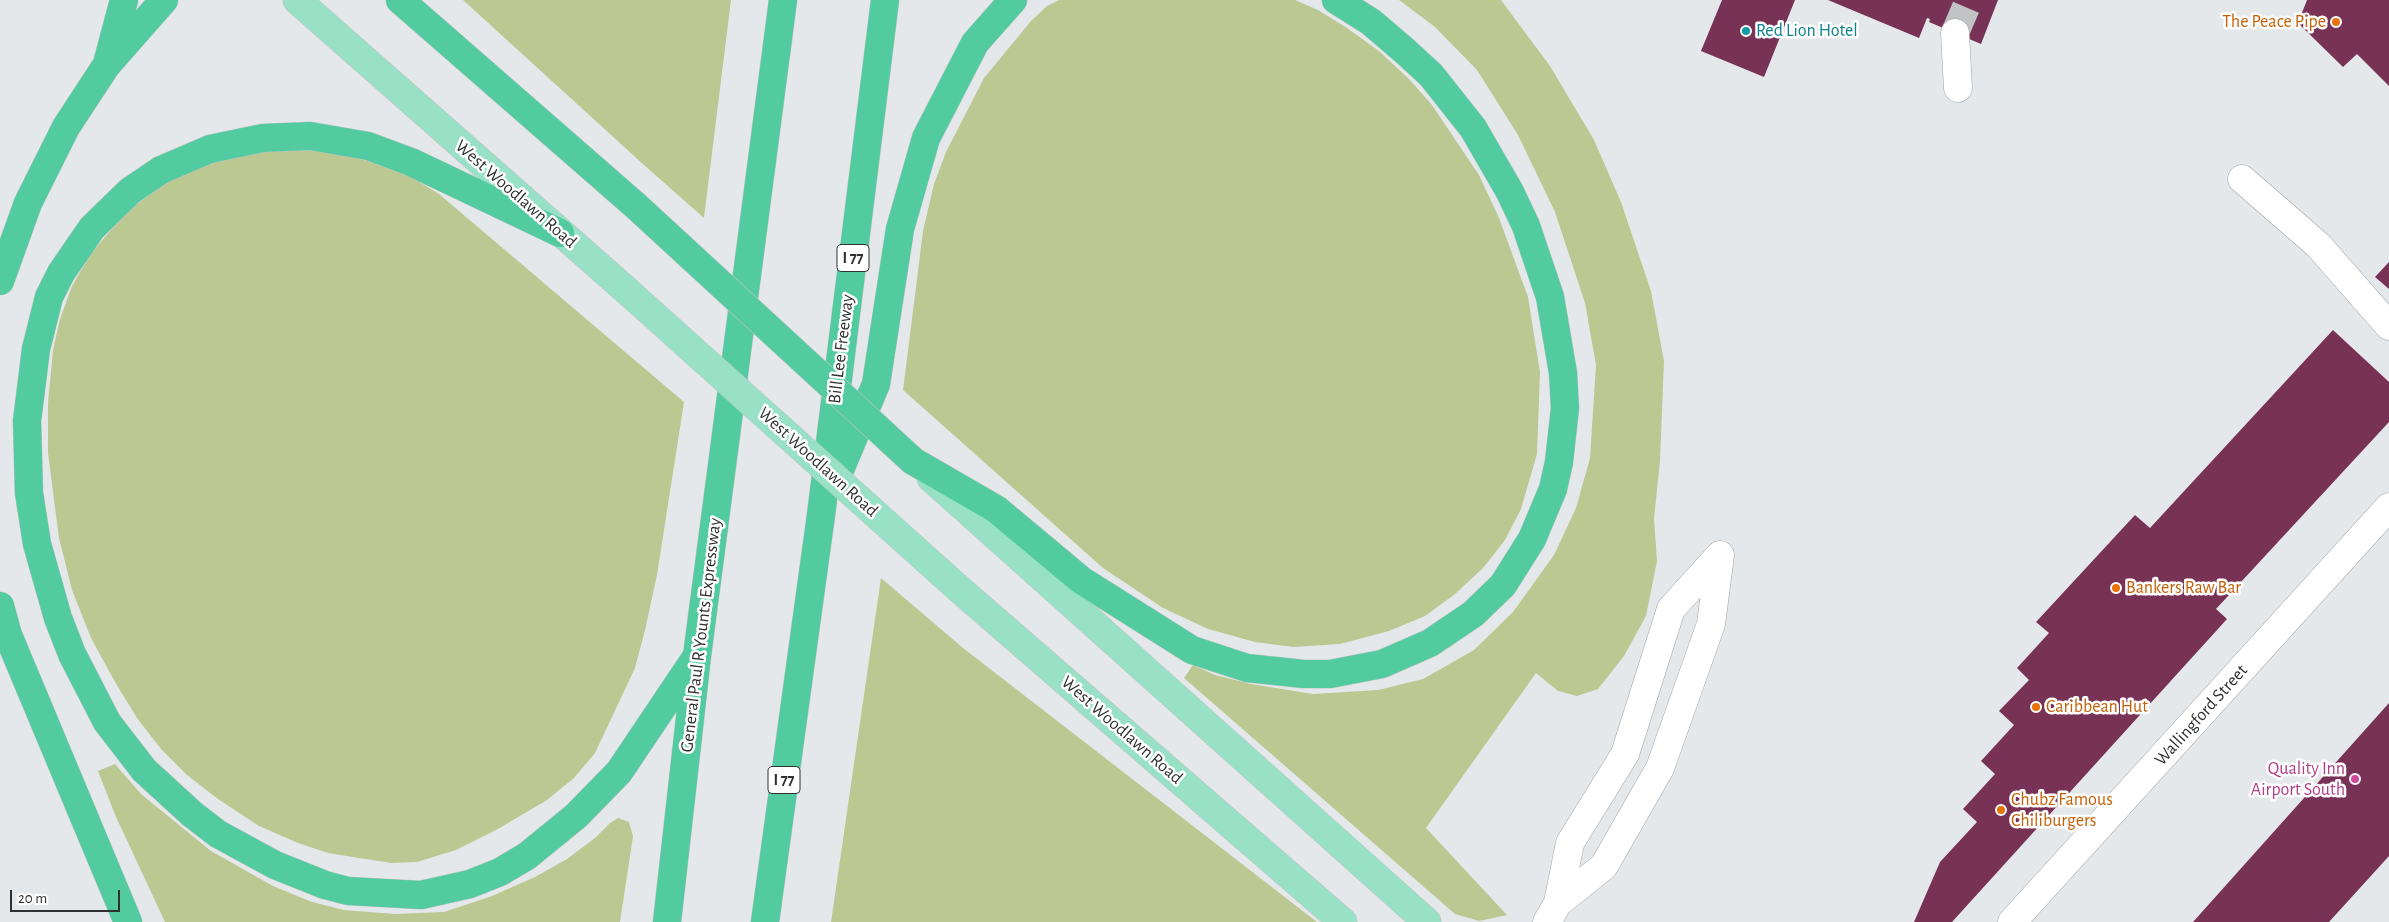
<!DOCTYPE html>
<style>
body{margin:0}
#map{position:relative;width:2389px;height:922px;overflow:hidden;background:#e5e8ea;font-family:"Alegreya Sans",sans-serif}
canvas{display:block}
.scale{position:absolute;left:10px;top:890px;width:110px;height:22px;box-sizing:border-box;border:2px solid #2f3031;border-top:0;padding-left:6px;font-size:15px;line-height:18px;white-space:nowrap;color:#2f3031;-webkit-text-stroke:4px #fff;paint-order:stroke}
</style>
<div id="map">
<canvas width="2389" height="922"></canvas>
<div class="scale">20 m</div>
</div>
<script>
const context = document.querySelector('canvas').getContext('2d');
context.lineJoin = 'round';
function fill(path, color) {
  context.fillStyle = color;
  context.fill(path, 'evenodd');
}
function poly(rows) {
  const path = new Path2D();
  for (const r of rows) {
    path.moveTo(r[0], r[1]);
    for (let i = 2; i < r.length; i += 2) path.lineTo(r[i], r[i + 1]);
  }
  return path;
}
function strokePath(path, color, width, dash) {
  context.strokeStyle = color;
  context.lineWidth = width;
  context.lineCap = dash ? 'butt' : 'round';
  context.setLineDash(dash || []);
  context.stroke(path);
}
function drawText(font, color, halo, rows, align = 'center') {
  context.font = font + ' "Alegreya Sans",sans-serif';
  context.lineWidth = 5;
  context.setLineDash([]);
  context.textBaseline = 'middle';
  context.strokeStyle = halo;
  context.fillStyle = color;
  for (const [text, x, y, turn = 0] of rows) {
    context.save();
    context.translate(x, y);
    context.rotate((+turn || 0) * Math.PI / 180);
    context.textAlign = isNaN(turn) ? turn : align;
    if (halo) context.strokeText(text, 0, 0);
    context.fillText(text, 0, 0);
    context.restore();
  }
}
const green = poly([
 [463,0,731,0,704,218,644,165],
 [1059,0,1295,0,1318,10,1347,28,1379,51,1409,79,1432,105,1479,175,1499,218,1528,297,1540,372,1537,454,1521,509,1505,540,1483,568,1455,594,1425,616,1389,631,1340,644,1293,647,1255,642,1208,629,1163,608,1103,568,903,390,923,231,934,184,946,152,984,78,1031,21,1047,6],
 [1399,0,1501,0,1550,66,1594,140,1621,202,1651,291,1664,361,1660,461,1654,519,1657,561,1646,616,1624,656,1598,689,1577,696,1558,691,1536,673,1426,828,1507,915,1479,921,1455,914,1184,678,1193,665,1215,675,1251,684,1313,694,1378,690,1423,679,1474,650,1513,612,1554,555,1576,508,1590,458,1596,365,1585,303,1555,212,1518,135,1477,70,1435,27],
 [261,149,299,149,336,152,378,164,413,178,439,194,684,402,657,575,645,630,635,668,595,753,574,778,547,800,498,829,456,850,417,862,392,863,359,858,328,853,298,843,259,826,218,799,187,775,161,749,137,718,115,682,91,638,72,590,59,538,48,453,48,403,53,350,60,319,72,286,90,255,110,231,132,208,158,188,187,171,222,157],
 [881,578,963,648,1317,922,831,922],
 [115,764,141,794,211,851,273,886,312,902,344,910,395,914,444,912,492,896,535,877,567,859,595,838,610,823,618,818,629,822,633,836,620,922,165,922,116,817,98,771]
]);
const building = poly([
 [1722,0,1795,0,1764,77,1701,51],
 [1828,0,1998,0,1981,44,1929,22,1930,19,1927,18,1919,38],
 [2307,0,2389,0,2389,86,2357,54,2343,67,2298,23],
 [2389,262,2389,289,2375,277],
 [2333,330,2389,382,2389,422,2216,609,2227,619,1952,922,1914,922,1940,862,1977,822,1963,809,1995,774,1981,761,2014,725,1999,711,2029,680,2017,668,2049,633,2036,622,2135,515,2150,528],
 [2389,703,2389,856,2329,922,2193,922]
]);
const minorTunnel = poly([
 [1955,33,1969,0]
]);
const minor = poly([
 [1955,33,1958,88],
 [2242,179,2318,245,2389,326],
 [1558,903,1604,866,1660,768,1711,624,1720,555],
 [1547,922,1558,903,1570,843,1625,754,1671,609,1720,555],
 [2012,922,2389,507]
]);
const major = poly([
 [297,0,626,290],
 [931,478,1427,922],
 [958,588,1343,922]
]);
const highway = poly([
 [400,0,636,206],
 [108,60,124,0],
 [560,233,411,162,368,146,310,136,263,138,210,149,161,170,130,191,92,228,61,273,49,297,36,349,27,421,29,493,37,544,58,618,72,654,107,722,144,770,192,814,218,834,275,865,325,885,348,891,421,895,470,884,500,872,527,856,576,816,619,772,697,656],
 [0,281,28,203,66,127,106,66,164,0],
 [913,461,996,509,1081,580,1192,650,1247,668,1304,674,1330,674,1382,664,1430,643,1473,614,1503,585,1532,539,1553,489,1559,462,1565,408,1563,373,1550,297,1526,226,1510,192,1473,128,1431,75,1406,52,1371,22,1336,0],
 [834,484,876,384,900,229,926,138,975,43,1013,0],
 [0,606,8,635,128,922],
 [667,922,697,656,783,0],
 [765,922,821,515,885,0]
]);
const majorBridge = poly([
 [626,290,958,588]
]);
const highwayBridge = poly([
 [636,206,913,461]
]);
const markers = [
 [2336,22,5,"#e8710a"],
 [1746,31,5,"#0f9aa8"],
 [2116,588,5,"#e8710a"],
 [2036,707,5,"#e8710a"],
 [2355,779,5,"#d1479c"],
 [2001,810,5,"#e8710a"]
];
const shields = [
 [853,258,32],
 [784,780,32]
];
const shieldNames = [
 ["I 77",853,258],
 ["I 77",784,780]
];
const foodNames = [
 ["The Peace Pipe",2326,22,"right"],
 ["Bankers Raw Bar",2126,588],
 ["Caribbean Hut",2046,707],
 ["Chubz Famous",2011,800],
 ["Chiliburgers",2011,821]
];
const cultureNames = [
 ["Red Lion Hotel",1756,31]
];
const streetNames = [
 ["West Woodlawn Road",516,194,41],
 ["Bill Lee Freeway",841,349,-83],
 ["West Woodlawn Road",818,462,42],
 ["General Paul R Younts Expressway",701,635,-83],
 ["Wallingford Street",2201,715,-48],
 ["West Woodlawn Road",1122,730,41]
];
const hotelNames = [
 ["Quality Inn",2345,769],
 ["Airport South",2345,790]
];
fill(green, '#bbc892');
fill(building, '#773256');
strokePath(minorTunnel, '#c1c3c5', 28, [28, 14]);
strokePath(minor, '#a0a3a5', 29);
strokePath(major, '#c5c5c5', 29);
strokePath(highway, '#c5c5c5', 29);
strokePath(minor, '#fff', 28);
strokePath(major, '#98e0c6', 28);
strokePath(highway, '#53cba0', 28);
strokePath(majorBridge, '#c5c5c5', 29, []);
strokePath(highwayBridge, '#c5c5c5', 29, []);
strokePath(majorBridge, '#98e0c6', 28);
strokePath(highwayBridge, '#53cba0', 28);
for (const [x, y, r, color] of markers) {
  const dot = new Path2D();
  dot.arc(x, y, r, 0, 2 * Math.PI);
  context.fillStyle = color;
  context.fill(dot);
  strokePath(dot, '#fff', 2);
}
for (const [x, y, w] of shields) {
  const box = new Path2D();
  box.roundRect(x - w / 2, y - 13.5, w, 27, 4);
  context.fillStyle = '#fff';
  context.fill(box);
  strokePath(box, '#2f3031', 1);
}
drawText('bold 16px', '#2f3031', null, shieldNames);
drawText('18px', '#c56008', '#fff', foodNames, 'left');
drawText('18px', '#0d838f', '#fff', cultureNames, 'left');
drawText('18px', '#2f3031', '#fff', streetNames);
drawText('18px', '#b23c85', '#fff', hotelNames, 'right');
</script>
